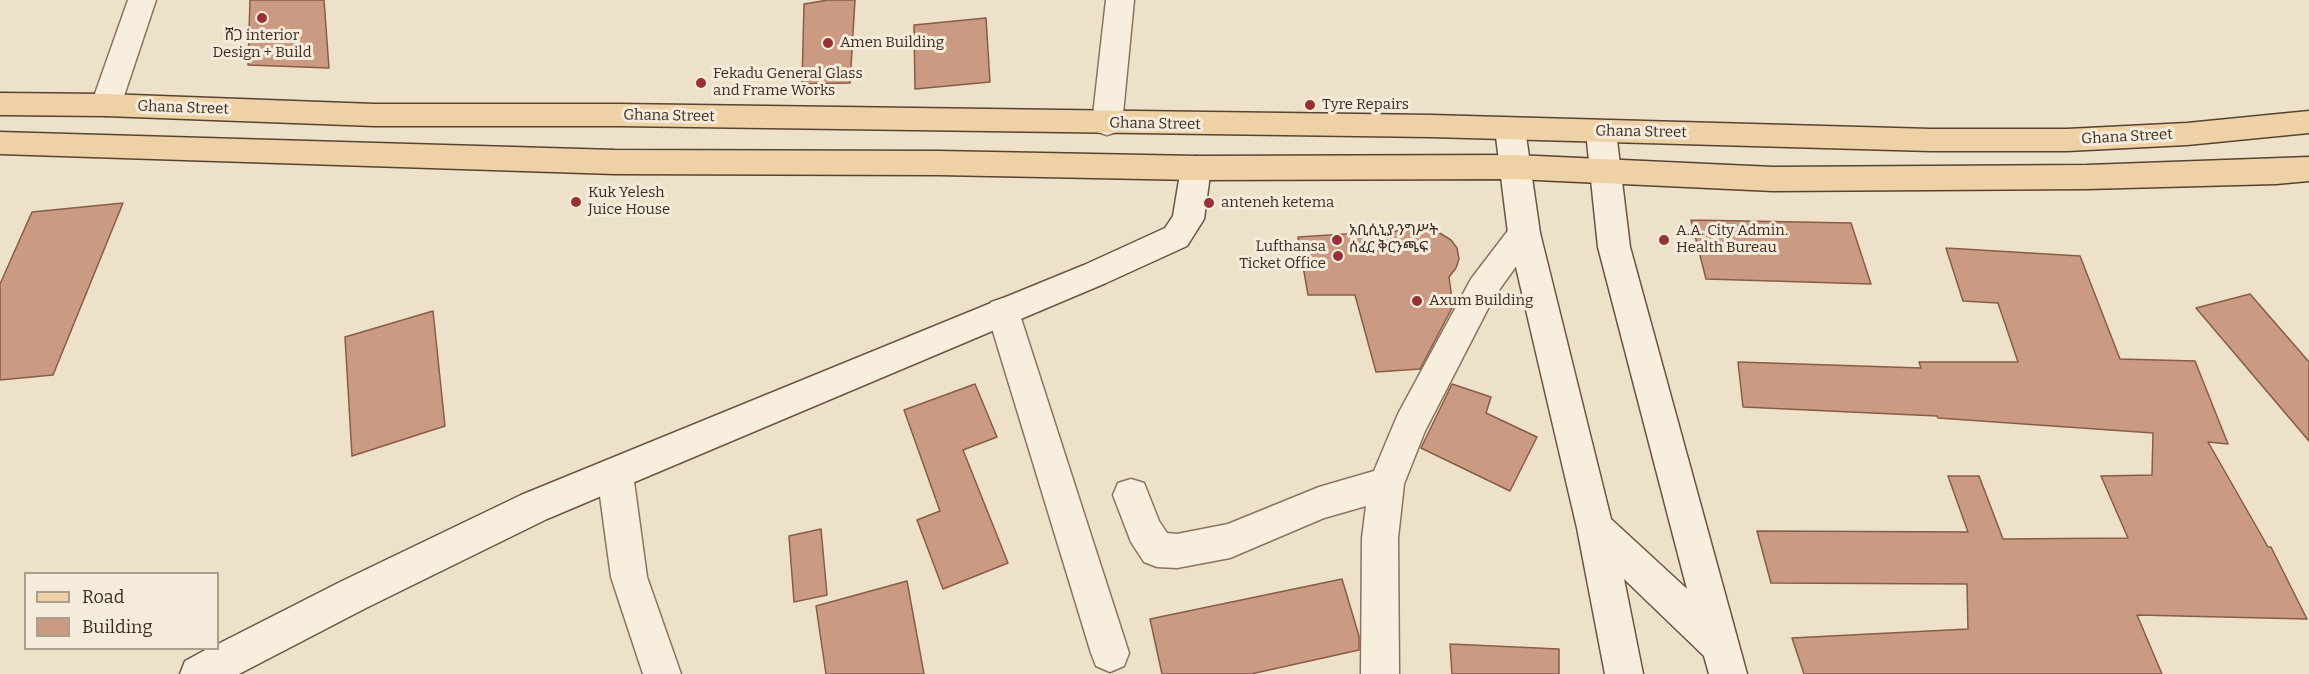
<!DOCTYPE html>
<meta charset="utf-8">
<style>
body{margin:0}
#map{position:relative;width:2309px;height:674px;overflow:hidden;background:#ede1ca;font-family:Bitter,serif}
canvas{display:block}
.legend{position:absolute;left:24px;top:572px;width:195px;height:78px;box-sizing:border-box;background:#f5ebda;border:2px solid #ab9f90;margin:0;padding:8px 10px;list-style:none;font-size:18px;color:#3b2c22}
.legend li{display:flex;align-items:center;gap:12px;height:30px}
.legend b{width:30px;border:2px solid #ab9f90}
</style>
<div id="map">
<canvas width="2309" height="674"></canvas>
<ul class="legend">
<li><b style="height:8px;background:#eed2a5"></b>Road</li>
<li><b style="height:16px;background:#ca9b82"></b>Building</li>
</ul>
</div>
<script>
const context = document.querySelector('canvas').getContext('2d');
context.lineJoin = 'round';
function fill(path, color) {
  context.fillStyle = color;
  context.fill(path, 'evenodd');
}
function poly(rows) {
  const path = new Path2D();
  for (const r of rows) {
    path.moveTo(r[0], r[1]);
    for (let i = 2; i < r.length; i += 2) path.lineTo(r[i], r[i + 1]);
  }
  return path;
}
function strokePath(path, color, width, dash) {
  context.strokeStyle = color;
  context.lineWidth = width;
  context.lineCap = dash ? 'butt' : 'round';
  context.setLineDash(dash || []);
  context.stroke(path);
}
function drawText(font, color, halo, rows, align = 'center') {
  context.font = font + ' Bitter,"Noto Sans Ethiopic",serif';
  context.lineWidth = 6;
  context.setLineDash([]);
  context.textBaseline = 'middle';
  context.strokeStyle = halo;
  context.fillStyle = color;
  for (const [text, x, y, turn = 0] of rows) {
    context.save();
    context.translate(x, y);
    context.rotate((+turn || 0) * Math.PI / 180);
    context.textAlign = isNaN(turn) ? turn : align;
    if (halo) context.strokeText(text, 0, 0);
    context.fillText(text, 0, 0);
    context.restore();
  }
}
const building = poly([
 [250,0,324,0,329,68,248,65,250,0],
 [828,0,855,0,850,83,802,84,804,4,828,0],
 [986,18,990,82,915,89,914,25,986,18],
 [123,203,53,375,0,380,0,284,32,212,123,203],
 [1691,220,1851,223,1871,284,1706,279,1691,220],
 [1426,229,1438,232,1451,240,1457,248,1459,259,1456,268,1449,277,1453,306,1420,369,1376,372,1355,295,1308,295,1298,237,1426,229],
 [1946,248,2080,256,2120,359,2195,361,2228,444,2208,442,2268,547,2271,547,2307,619,2137,615,2162,674,1804,674,1792,638,1968,629,1967,584,1771,583,1757,531,1968,532,1948,476,1979,476,2003,539,2128,538,2101,476,2152,475,2153,433,1938,418,1937,416,1743,407,1738,362,1921,368,1919,362,2018,362,1998,303,1963,301,1946,248],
 [2250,294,2309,362,2309,441,2196,308,2250,294],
 [433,311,445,426,352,456,345,337,433,311],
 [975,384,997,437,963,450,1008,563,943,589,917,520,940,511,904,410,975,384],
 [1452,384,1491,397,1486,413,1537,437,1510,491,1421,448,1452,384],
 [821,529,827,595,794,602,789,536,821,529],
 [1342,579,1359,636,1359,650,1251,674,1162,674,1150,619,1342,579],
 [907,581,924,674,826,674,816,606,907,581],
 [1450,644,1559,649,1559,674,1452,674,1450,644]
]);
const street = poly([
 [128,0,156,0,121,105,116,113,106,116,96,113,91,105,128,0],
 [1106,0,1134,0,1122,124,1117,132,1107,135,1097,132,1092,124,1106,0],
 [1524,220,1535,224,1540,233,1494,297,1425,431,1404,484,1398,538,1399,674,1361,674,1362,538,1366,506,1324,518,1230,558,1177,568,1157,567,1144,562,1131,542,1113,495,1118,483,1131,479,1144,483,1159,521,1167,533,1177,534,1228,524,1319,487,1374,471,1398,414,1471,279,1513,224,1524,220],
 [1003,298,1015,302,1019,312,1129,653,1124,666,1110,672,1096,666,1091,653,987,312,991,302,1003,298],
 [615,458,627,463,633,474,647,577,681,674,643,674,611,577,597,474,603,463,615,458]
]);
const secondary = poly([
 [1510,118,1520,121,1525,129,1540,233,1611,519,1687,589,1598,247,1586,132,1591,124,1601,121,1611,124,1616,132,1630,247,1747,674,1709,674,1704,656,1624,579,1643,674,1605,674,1577,528,1508,233,1495,129,1500,121,1510,118],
 [1196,156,1207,160,1211,168,1204,219,1187,246,1106,283,547,519,366,608,239,674,180,674,185,661,209,648,218,648,218,644,340,582,521,495,1084,265,1165,228,1173,216,1181,168,1185,160,1196,156]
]);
const primary = poly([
 [0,93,106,94,374,104,619,104,1431,115,1931,129,2067,129,2187,123,2309,111,2309,133,2187,145,2067,151,1931,151,1431,137,619,126,374,126,106,116,0,115,0,93],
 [0,132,615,150,939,151,1196,156,1515,155,1773,167,2087,165,2309,157,2309,181,2276,184,2087,189,1773,191,1515,179,1196,180,939,175,615,174,0,154,0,132]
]);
const markers = [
 [262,18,6,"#973138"],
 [828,43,6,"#973138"],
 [701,83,6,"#973138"],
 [1310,105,6,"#973138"],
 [576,202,6,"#973138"],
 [1209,203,6,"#973138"],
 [1337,240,6,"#973138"],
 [1664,240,6,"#973138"],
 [1338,256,6,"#973138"],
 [1417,301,6,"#973138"]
];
const poiNames = [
 ["ሸጋ interior",262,36,"center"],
 ["Design + Build",262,53,"center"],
 ["Amen Building",840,43],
 ["Fekadu General Glass",713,74],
 ["and Frame Works",713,91],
 ["Tyre Repairs",1322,105],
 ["Kuk Yelesh",588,193],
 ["Juice House",588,210],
 ["anteneh ketema",1221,203],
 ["አቢሲኒያ ንግሥት",1349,231],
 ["ሰፈር ቅርንጫፍ",1349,248],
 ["A.A. City Admin.",1676,231],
 ["Health Bureau",1676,248],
 ["Lufthansa",1326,247,"right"],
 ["Ticket Office",1326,264,"right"],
 ["Axum Building",1429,301]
];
const streetNames = [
 ["Ghana Street",183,108,2],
 ["Ghana Street",669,116,1],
 ["Ghana Street",1155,124,1],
 ["Ghana Street",1641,132,1],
 ["Ghana Street",2127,137,-3]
];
fill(building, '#ca9b82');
strokePath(building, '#885c46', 1.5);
strokePath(street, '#8a735f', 3);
strokePath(secondary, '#6c5442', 3);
strokePath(primary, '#584233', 3);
fill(street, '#f8eede');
fill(secondary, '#f8eede');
fill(primary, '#eed2a5');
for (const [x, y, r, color] of markers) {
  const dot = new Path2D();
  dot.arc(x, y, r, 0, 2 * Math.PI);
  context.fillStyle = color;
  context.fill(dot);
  strokePath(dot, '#f5ebda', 2);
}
drawText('15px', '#3b2c22', '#f5ebda', poiNames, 'left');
drawText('15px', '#3b2c22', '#f5ebda', streetNames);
</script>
